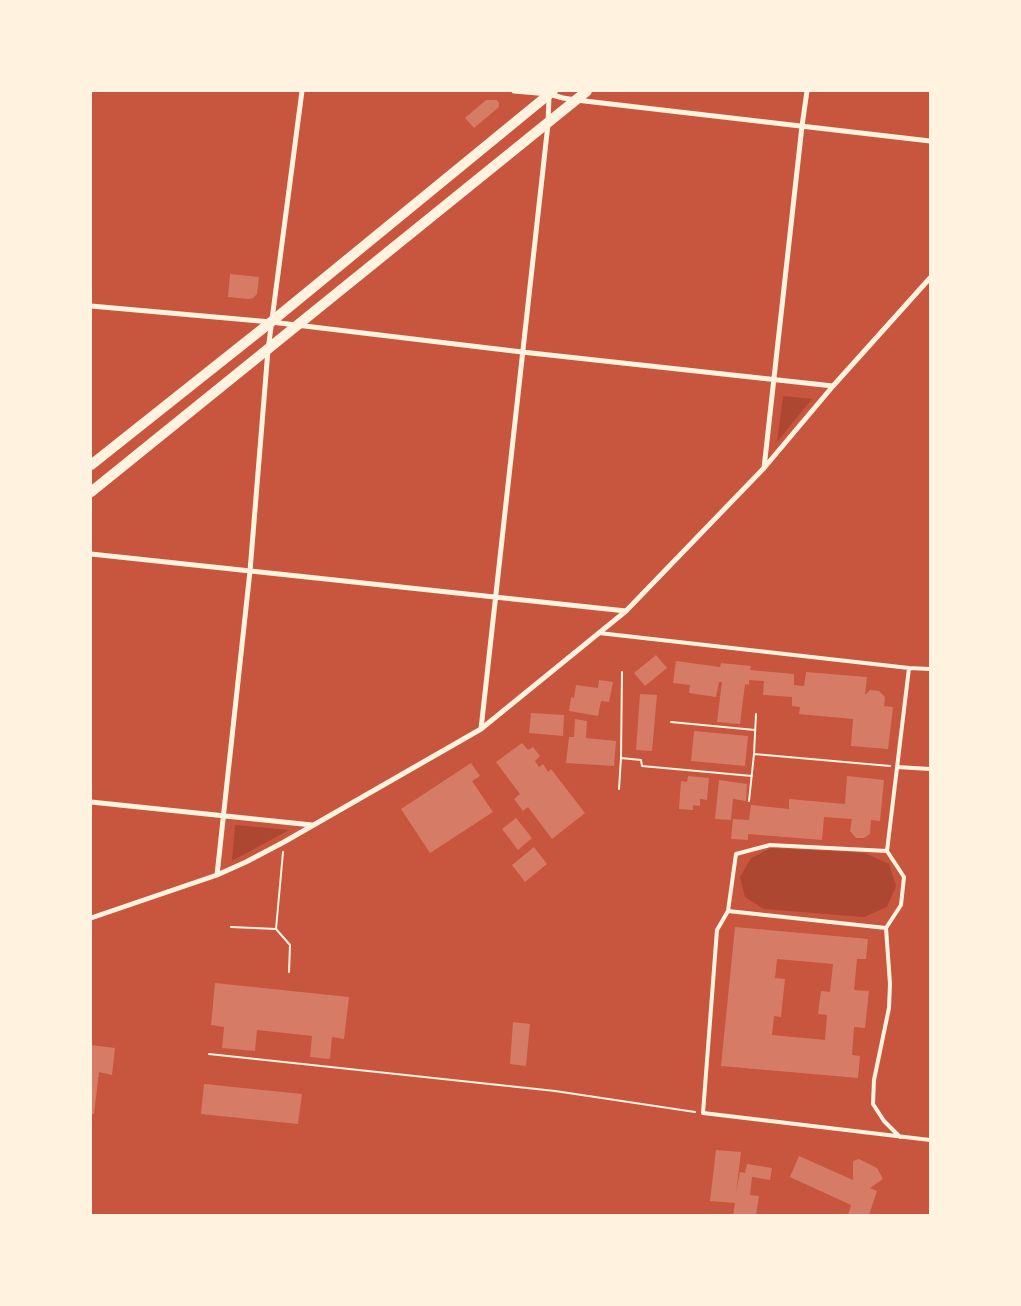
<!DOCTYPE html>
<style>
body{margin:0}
#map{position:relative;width:1021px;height:1306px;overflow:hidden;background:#c8553d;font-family:Manrope,sans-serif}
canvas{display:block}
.frame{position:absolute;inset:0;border:92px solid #fff3e0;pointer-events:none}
</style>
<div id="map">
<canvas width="1021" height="1306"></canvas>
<div class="frame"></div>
</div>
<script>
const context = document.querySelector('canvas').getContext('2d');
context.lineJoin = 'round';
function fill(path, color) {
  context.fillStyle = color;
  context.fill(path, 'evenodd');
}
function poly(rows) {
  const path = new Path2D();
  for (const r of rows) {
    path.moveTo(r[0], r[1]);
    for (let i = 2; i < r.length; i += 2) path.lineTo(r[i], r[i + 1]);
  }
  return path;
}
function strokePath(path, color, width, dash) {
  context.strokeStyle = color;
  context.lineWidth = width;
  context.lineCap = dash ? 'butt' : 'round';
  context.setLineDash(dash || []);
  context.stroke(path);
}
const green = poly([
 [783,396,812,399,777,442],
 [235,825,289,830,232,861],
 [771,848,865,853,889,864,896,886,887,907,864,917,764,909,745,897,740,877,751,858]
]);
const building = poly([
 [486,100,497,100,499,103,499,107,474,128,465,118],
 [230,274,259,277,257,294,253,298,249,299,228,297],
 [656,655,667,668,645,686,634,673],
 [676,661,720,667,721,663,751,666,750,670,794,674,794,685,804,686,806,672,867,677,865,695,870,690,879,691,885,697,884,706,893,707,888,749,851,746,853,719,799,714,800,707,792,706,792,697,763,695,764,681,749,680,749,685,745,684,740,724,717,722,722,682,719,682,716,697,689,693,690,685,673,683],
 [599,680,613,682,609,702,601,701,598,716,569,711,571,697,574,698,576,685,598,688],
 [640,694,657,695,652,751,636,750],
 [531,713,564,715,563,736,529,733],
 [575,719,587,721,586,738,616,741,614,766,566,763,569,737,574,737],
 [694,731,748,736,745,766,691,761],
 [522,743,528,750,533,747,540,756,535,761,539,767,543,764,548,772,551,769,585,813,552,839,528,807,523,811,514,799,520,794,496,762],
 [471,763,480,776,472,781,493,812,430,853,401,809],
 [688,776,709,778,707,800,700,799,700,806,693,805,693,810,679,809,681,781,687,782],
 [847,776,884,780,880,821,871,820,870,834,864,838,856,838,850,831,852,819,824,817,822,840,748,834,748,840,731,839,733,819,749,820,751,805,789,809,789,799,845,804],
 [719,780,747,784,746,801,733,799,731,820,715,819],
 [516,818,532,838,518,850,502,829],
 [534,847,547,864,525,882,512,865],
 [735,927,868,939,866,959,857,959,854,990,869,991,865,1028,854,1027,852,1055,860,1056,858,1078,721,1066],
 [777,959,833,964,830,992,821,991,818,1014,827,1015,825,1040,772,1035,774,1016,781,1017,785,979,775,978],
 [215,983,349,997,344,1039,332,1037,330,1059,310,1057,312,1036,257,1030,255,1051,222,1048,224,1027,211,1025],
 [513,1022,530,1024,526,1066,510,1064],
 [91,1045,115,1048,112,1075,99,1072,94,1114,91,1114],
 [204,1084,302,1094,298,1124,201,1114],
 [716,1150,741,1152,736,1193,740,1172,745,1173,747,1164,772,1168,770,1180,752,1177,750,1195,759,1196,756,1215,733,1215,735,1203,710,1201],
 [799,1156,853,1180,853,1161,859,1159,877,1168,883,1179,870,1188,877,1191,869,1215,848,1215,851,1205,790,1177]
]);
const path = poly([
 [622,672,621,758,641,760,642,766,752,776],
 [671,722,755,730],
 [754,754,890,766],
 [619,789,621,758],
 [749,801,754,754,756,714],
 [283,852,276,929,290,945,289,972],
 [231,927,276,929],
 [209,1054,555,1091,695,1112]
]);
const service = poly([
 [599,633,909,668,930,669],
 [897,767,930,769],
 [887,851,770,845,736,854,728,911,886,928,901,905,904,877,887,851,909,668],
 [728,911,717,930,703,1113,930,1140],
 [886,928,890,984,889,1008,874,1080,873,1104,884,1121,900,1137]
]);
const minor = poly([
 [514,91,549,94,563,98,576,100,930,141],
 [91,306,271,322,522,352,833,386],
 [764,468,802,126,807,91],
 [91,554,626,611],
 [481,729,548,124,549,96],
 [91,802,312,825],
 [217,875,250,571,268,350,302,91],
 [91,918,217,875,246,862,284,842,481,729,626,611,764,468,833,386,930,278]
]);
const secondary = poly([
 [91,465,271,322,553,91],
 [91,492,587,91]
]);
fill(green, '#ae4732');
fill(building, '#d67c66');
strokePath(path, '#fff3e0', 2);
strokePath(service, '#fff3e0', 4);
strokePath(minor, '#fff3e0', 5);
strokePath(secondary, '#fff3e0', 10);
</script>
